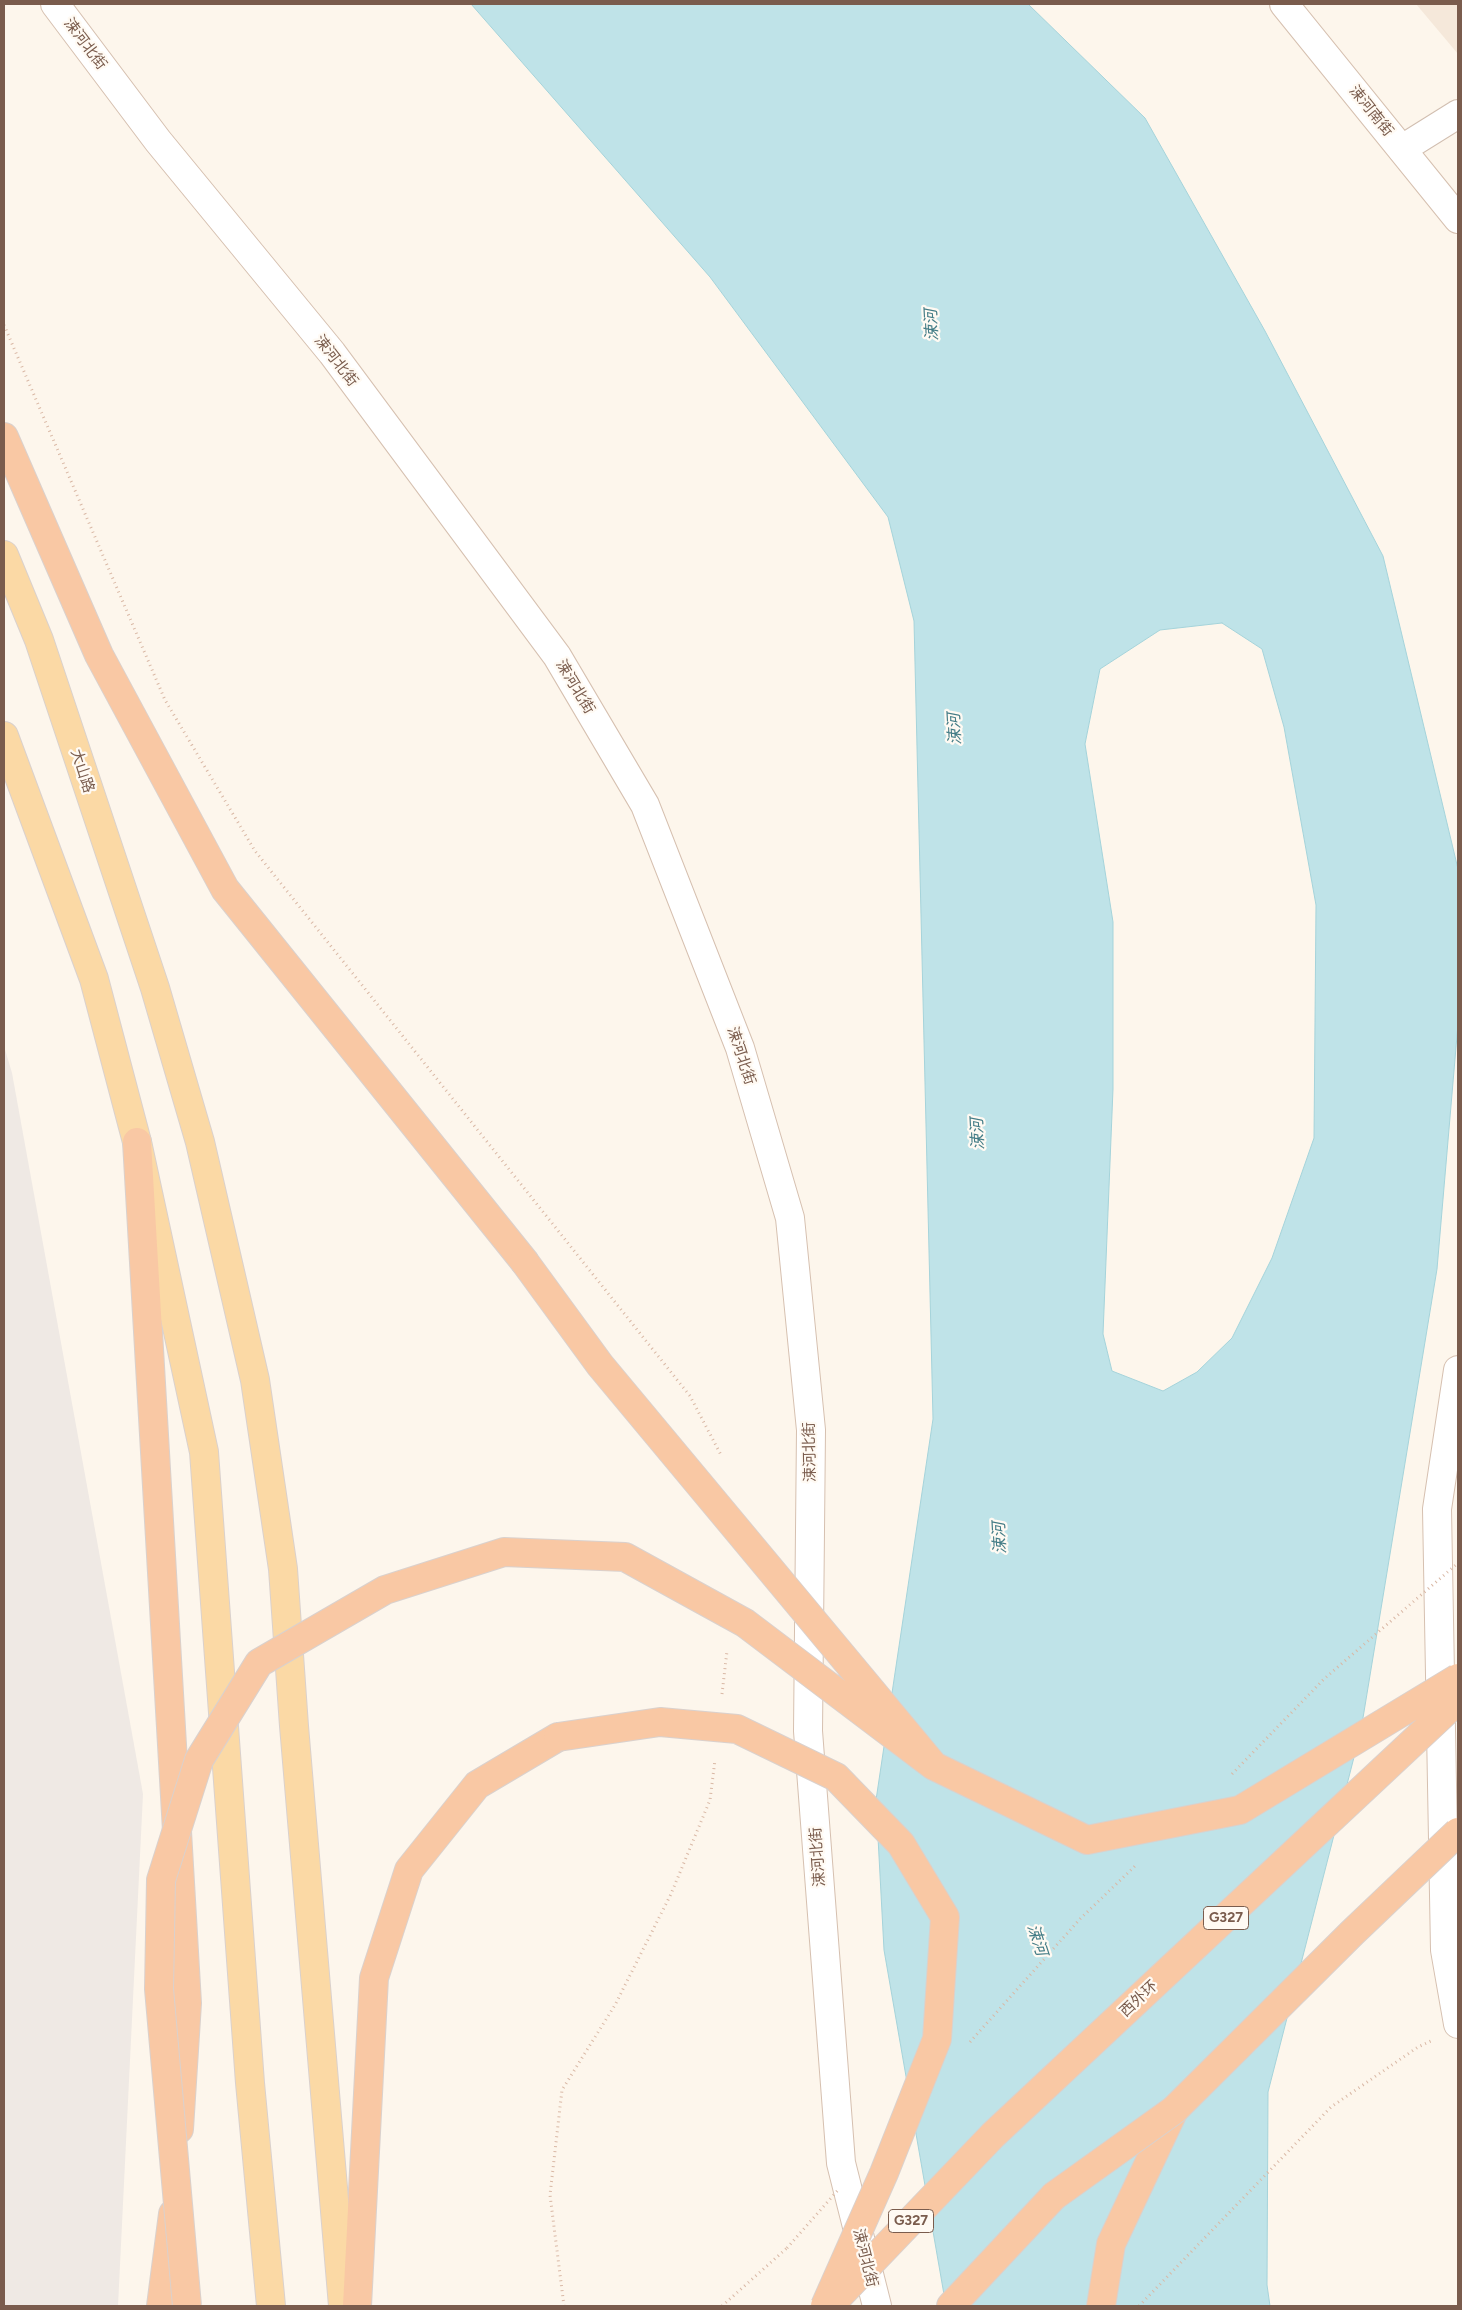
<!DOCTYPE html>
<meta charset="utf-8">
<style>
body{margin:0}
#map{position:relative;width:1462px;height:2310px;overflow:hidden;background:#fdf6ec;font-family:Figtree,sans-serif}
canvas{display:block}
.frame{position:absolute;inset:0;border:5px solid #7a5c4d;pointer-events:none}
</style>
<div id="map">
<canvas width="1462" height="2310"></canvas>
<div class="frame"></div>
</div>
<script>
const context = document.querySelector('canvas').getContext('2d');
context.lineJoin = 'round';
function fill(path, color) {
  context.fillStyle = color;
  context.fill(path, 'evenodd');
}
function poly(rows) {
  const path = new Path2D();
  for (const r of rows) {
    path.moveTo(r[0], r[1]);
    for (let i = 2; i < r.length; i += 2) path.lineTo(r[i], r[i + 1]);
  }
  return path;
}
function strokePath(path, color, width, dash) {
  context.strokeStyle = color;
  context.lineWidth = width;
  context.lineCap = dash ? 'butt' : 'round';
  context.setLineDash(dash || []);
  context.stroke(path);
}
function drawText(font, color, halo, rows, align = 'center') {
  context.font = font + ' Figtree,"Noto Sans SC",sans-serif';
  context.lineWidth = 4.5;
  context.setLineDash([]);
  context.textBaseline = 'middle';
  context.strokeStyle = halo;
  context.fillStyle = color;
  for (const [text, x, y, turn = 0] of rows) {
    context.save();
    context.translate(x, y);
    context.rotate((+turn || 0) * Math.PI / 180);
    context.textAlign = isNaN(turn) ? turn : align;
    if (halo) context.strokeText(text, 0, 0);
    context.fillText(text, 0, 0);
    context.restore();
  }
}
const residential = poly([
 [1416,4,1458,4,1458,54]
]);
const industrial = poly([
 [4,1046,12,1073,143,1794,118,2306,4,2306]
]);
const water = poly([
 [471,4,1028,4,1145,118,1265,331,1383,556,1458,869,1458,1024,1437,1269,1361,1730,1268,2092,1267,2285,1270,2306,946,2306,884,1950,876,1800,933,1419,914,621,888,517,710,277,471,4],
 [1222,623,1262,649,1284,727,1316,905,1314,1138,1272,1258,1232,1338,1197,1372,1163,1391,1112,1371,1103,1334,1113,1089,1113,922,1085,744,1100,669,1160,630,1222,623]
]);
const path = poly([
 [4,325,165,700,255,851,690,1396,721,1455],
 [722,1694,727,1651],
 [564,2306,550,2195,562,2090,615,2005,671,1894,710,1800,715,1760],
 [722,2306,787,2248],
 [1139,2306,1331,2107,1418,2047,1431,2041]
]);
const minor = poly([
 [1402,149,1458,114]
]);
const secondary = poly([
 [55,4,158,141,332,353,557,656,645,805,740,1048,790,1218,811,1430,808,1731,841,2163,877,2306],
 [1284,4,1458,219],
 [1458,1370,1437,1509,1445,1950,1458,2024]
]);
const primary = poly([
 [4,555,39,640,155,988,200,1142,255,1380,283,1569,294,1726,343,2306],
 [4,736,94,979,137,1142,204,1452,250,2083,271,2306]
]);
const trunk = poly([
 [4,437,99,655,225,889,524,1261],
 [137,1142,187,2003,179,2129],
 [161,2306,173,2214],
 [357,2306,374,1978,409,1870,477,1785,558,1737],
 [951,2306,1054,2196],
 [1101,2306,1111,2244,1174,2110]
]);
const pathBridge = poly([
 [1232,1774,1324,1679,1458,1563],
 [970,2042,1080,1919,1135,1866],
 [787,2248,838,2190]
]);
const trunkBridge = poly([
 [524,1261,600,1365,934,1766,1087,1840,1240,1810,1458,1678],
 [558,1737,660,1722,737,1729,836,1777,901,1844,945,1917,937,2039,884,2173,825,2306],
 [1054,2196,1174,2110,1352,1933,1458,1832],
 [835,2300,993,2135,1458,1700],
 [187,2306,159,1989,161,1880,199,1760,259,1663,385,1590,504,1552,625,1557,745,1623,934,1766]
]);
const shields = [
 [1226,1918,45],
 [911,2221,45]
];
const shieldNames = [
 ["G327",1226,1918],
 ["G327",911,2221]
];
const streetNames = [
 ["涑河北街",85,44,53],
 ["涑河南街",1371,111,51],
 ["涑河北街",336,361,52],
 ["涑河北街",575,687,59],
 ["大山路",82,771,72],
 ["涑河北街",741,1056,72],
 ["涑河北街",810,1452,-91],
 ["涑河北街",818,1857,-94],
 ["西外环",1139,1999,-43],
 ["涑河北街",865,2258,76]
];
const waterNames = [
 ["涑河",932,325,-93],
 ["涑河",955,729,-93],
 ["涑河",978,1134,-93],
 ["涑河",1000,1538,-93],
 ["涑河",1037,1940,72]
];
fill(residential, '#f5e8da');
fill(industrial, '#efe9e4');
fill(water, '#bfe3e8');
strokePath(water, '#a5d3da', 1);
strokePath(minor, '#d1beb0', 30);
strokePath(secondary, '#d6c0b0', 30);
strokePath(primary, '#dad1cd', 30);
strokePath(trunk, '#dad1cd', 30);
strokePath(path, '#d9b8a5', 3, [1, 4]);
strokePath(minor, '#fff', 28);
strokePath(secondary, '#fff', 28);
strokePath(primary, '#fbd9a5', 28);
strokePath(trunk, '#f9c8a4', 28);
strokePath(trunkBridge, '#dad1cd', 30, []);
strokePath(pathBridge, '#d9b8a5', 3, [1, 4]);
strokePath(trunkBridge, '#f9c8a4', 28);
for (const [x, y, w] of shields) {
  const box = new Path2D();
  box.roundRect(x - w / 2, y - 11.5, w, 23, 4);
  context.fillStyle = '#fffaf3';
  context.fill(box);
  strokePath(box, '#7a5c4d', 1);
}
drawText('bold 14px', '#7a5c4d', null, shieldNames);
drawText('15px', '#7a5c4d', '#fffaf3', streetNames);
drawText('italic 16px', '#437c86', '#fffaf3', waterNames);
</script>
